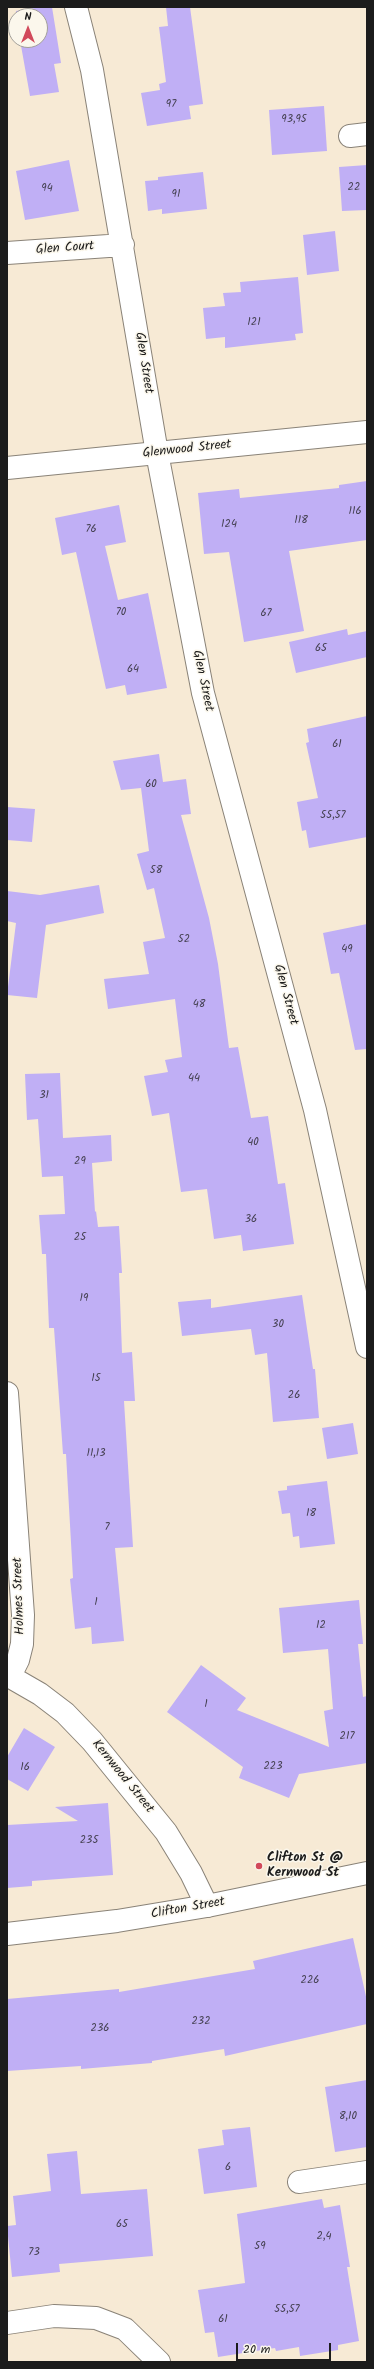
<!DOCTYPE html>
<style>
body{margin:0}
#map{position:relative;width:374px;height:2369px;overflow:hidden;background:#f7ead5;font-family:Kalam,sans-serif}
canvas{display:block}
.frame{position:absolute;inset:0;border:8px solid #1c1c1c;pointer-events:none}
.north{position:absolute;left:8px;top:8px;width:40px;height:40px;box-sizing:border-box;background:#fbf7ec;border:1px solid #a29f99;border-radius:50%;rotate:0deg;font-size:11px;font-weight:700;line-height:16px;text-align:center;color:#1c1c1c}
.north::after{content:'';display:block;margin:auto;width:14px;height:18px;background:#d1495b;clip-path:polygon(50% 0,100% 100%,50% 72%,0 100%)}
.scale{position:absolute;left:236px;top:2343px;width:95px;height:18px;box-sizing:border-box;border:2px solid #1c1c1c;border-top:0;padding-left:5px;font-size:12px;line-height:14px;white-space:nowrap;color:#1c1c1c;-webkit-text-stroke:3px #fbf7ec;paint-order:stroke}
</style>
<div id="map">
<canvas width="374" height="2369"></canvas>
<div class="frame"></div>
<div class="north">N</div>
<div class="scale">20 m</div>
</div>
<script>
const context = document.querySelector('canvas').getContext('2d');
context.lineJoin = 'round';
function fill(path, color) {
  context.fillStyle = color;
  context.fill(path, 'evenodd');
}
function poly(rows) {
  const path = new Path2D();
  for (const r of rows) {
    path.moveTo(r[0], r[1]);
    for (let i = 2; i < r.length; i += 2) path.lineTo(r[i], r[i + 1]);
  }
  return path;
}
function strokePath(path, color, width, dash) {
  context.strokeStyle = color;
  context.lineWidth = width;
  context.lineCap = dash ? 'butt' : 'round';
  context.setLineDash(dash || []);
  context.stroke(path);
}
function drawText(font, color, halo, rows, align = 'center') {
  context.font = font + ' Kalam,sans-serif';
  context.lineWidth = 3;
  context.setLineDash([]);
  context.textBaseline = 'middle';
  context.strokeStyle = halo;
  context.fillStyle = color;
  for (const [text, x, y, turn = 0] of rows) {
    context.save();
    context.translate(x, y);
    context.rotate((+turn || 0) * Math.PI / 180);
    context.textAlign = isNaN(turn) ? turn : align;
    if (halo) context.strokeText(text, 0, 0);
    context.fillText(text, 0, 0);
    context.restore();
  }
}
const building = poly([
 [41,7,52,7,61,63,54,64,59,92,30,96,20,40,40,40,40,16,16,16,16,11],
 [166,7,190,7,203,104,189,106,191,119,147,126,141,93,160,90,159,84,166,82,159,27,168,26],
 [324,106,327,151,272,155,269,110],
 [69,160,79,211,25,220,16,171],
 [367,165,367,210,342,211,339,167],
 [203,172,207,209,162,214,162,209,148,211,145,181,158,180,158,177],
 [335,231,339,271,307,275,303,235],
 [298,277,303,333,295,334,296,340,225,348,225,337,206,339,203,308,225,306,223,293,241,292,240,282],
 [367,481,367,540,289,551,304,631,244,642,229,552,204,554,198,493,239,489,240,498,339,488,339,485],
 [119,505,126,542,105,546,118,600,148,593,167,688,127,695,125,685,106,689,76,552,62,555,55,518],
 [347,629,348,635,367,631,367,657,296,673,289,642],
 [367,716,367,837,309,848,306,830,302,831,297,802,318,798,306,743,309,742,307,729],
 [159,754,163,782,186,779,191,814,181,815,209,918,218,964,229,1048,238,1047,251,1118,268,1116,278,1184,285,1183,294,1244,243,1251,241,1235,214,1239,207,1189,181,1192,169,1113,152,1116,144,1076,168,1072,165,1060,182,1057,175,999,108,1009,104,979,149,974,143,942,165,938,154,888,147,890,137,854,149,851,141,788,121,790,113,761],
 [7,807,35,809,32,842,7,840],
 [99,885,104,913,46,925,37,998,7,995,16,923,7,921,7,891,40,895],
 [367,924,367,1049,355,1050,339,973,331,974,323,933],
 [60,1073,63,1138,111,1135,112,1161,92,1163,95,1212,96,1211,98,1227,119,1226,122,1273,119,1273,122,1353,132,1352,135,1401,124,1401,133,1547,115,1548,124,1641,92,1644,91,1627,75,1629,70,1579,73,1578,66,1454,63,1454,54,1328,49,1328,46,1254,42,1254,39,1215,65,1214,63,1176,42,1177,38,1119,27,1120,25,1074],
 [302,1295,313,1369,315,1369,319,1418,273,1422,267,1353,255,1355,251,1329,182,1336,178,1302,211,1299,211,1308],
 [353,1423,358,1454,327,1459,322,1428],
 [327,1481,335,1544,300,1548,299,1536,293,1537,290,1513,282,1514,278,1491,287,1490,287,1486],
 [359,1600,363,1644,358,1644,363,1697,367,1696,367,1763,299,1774,289,1798,239,1778,243,1767,167,1712,201,1665,246,1698,237,1710,329,1747,324,1711,333,1709,328,1649,283,1653,279,1608],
 [24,1728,55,1747,28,1791,7,1779,7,1757],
 [108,1803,113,1875,32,1881,32,1886,7,1888,7,1825,78,1821,55,1807],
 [353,1938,367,2001,367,2024,225,2056,224,2049,152,2061,152,2063,81,2069,81,2066,7,2071,7,1999,119,1989,119,1992,255,1969,253,1961],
 [367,2080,367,2147,335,2152,325,2087],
 [250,2127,257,2187,204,2194,198,2149,224,2145,222,2130],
 [77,2151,81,2194,147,2189,153,2256,59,2264,60,2272,12,2277,7,2226,16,2225,13,2196,51,2191,47,2154],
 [322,2199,324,2208,340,2205,350,2267,347,2267,359,2341,338,2345,338,2350,300,2356,299,2347,276,2351,275,2348,218,2357,214,2332,205,2333,198,2290,245,2283,237,2214]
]);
const street = poly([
 [76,7,92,70,157,453,203,693,315,1110,367,1347],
 [350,136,367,134],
 [7,253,123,245],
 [7,1393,23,1615,22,1644,18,1660,10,1676],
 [7,1675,40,1694,65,1713,92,1741,166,1832,191,1873,207,1906],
 [299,2182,367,2172],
 [7,2323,54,2316,96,2318,125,2329,159,2362]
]);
const secondary = poly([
 [7,468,367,432],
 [7,1934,117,1921,207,1906,367,1873]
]);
const markers = [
 [259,1866,4,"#d1495b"]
];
const numberNames = [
 ["97",171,105],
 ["93,95",294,120],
 ["22",354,188],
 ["94",47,189],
 ["91",176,195],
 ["121",254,323],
 ["116",355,512],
 ["118",301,521],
 ["124",229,525],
 ["76",91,530],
 ["70",121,613],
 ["67",266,614],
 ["65",321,649],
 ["64",133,670],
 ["61",337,745],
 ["60",151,785],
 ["55,57",333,816],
 ["58",156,871],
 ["52",184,940],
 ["49",347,950],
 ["48",199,1005],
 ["44",194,1079],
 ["31",44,1096],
 ["40",253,1143],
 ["29",80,1162],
 ["36",251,1220],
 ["25",80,1238],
 ["19",84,1299],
 ["30",278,1325],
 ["15",96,1379],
 ["26",294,1396],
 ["11,13",96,1454],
 ["18",311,1514],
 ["7",107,1528],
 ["1",96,1603],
 ["12",321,1626],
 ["1",206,1705],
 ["217",347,1737],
 ["223",273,1767],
 ["16",25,1768],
 ["235",89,1841],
 ["226",310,1981],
 ["232",201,2022],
 ["236",100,2029],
 ["8,10",348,2117],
 ["6",228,2168],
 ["65",122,2225],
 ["2,4",324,2237],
 ["59",260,2247],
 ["73",34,2253],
 ["55,57",287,2310],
 ["61",223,2320]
];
const streetNames = [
 ["Glen Court",65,249,-4],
 ["Glen Street",143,363,81],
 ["Glenwood Street",187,450,-6],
 ["Glen Street",202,681,78],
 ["Glen Street",285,995,75],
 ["Holmes Street",20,1596,-92],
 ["Kernwood Street",122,1777,51],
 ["Clifton Street",188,1909,-10]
];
const poiNames = [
 ["Clifton St @",267,1859],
 ["Kernwood St",267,1874]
];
fill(building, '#c0aff5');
strokePath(street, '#8a8378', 24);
strokePath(secondary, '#8a8378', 24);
strokePath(street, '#fff', 22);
strokePath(secondary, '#fff', 22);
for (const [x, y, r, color] of markers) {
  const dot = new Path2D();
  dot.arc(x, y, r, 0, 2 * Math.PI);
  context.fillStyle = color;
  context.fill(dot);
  strokePath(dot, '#fbf7ec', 1.5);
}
drawText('11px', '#454152', null, numberNames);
drawText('13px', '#1c1c1c', '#fbf7ec', streetNames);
drawText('bold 13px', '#1c1c1c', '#fbf7ec', poiNames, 'left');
</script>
